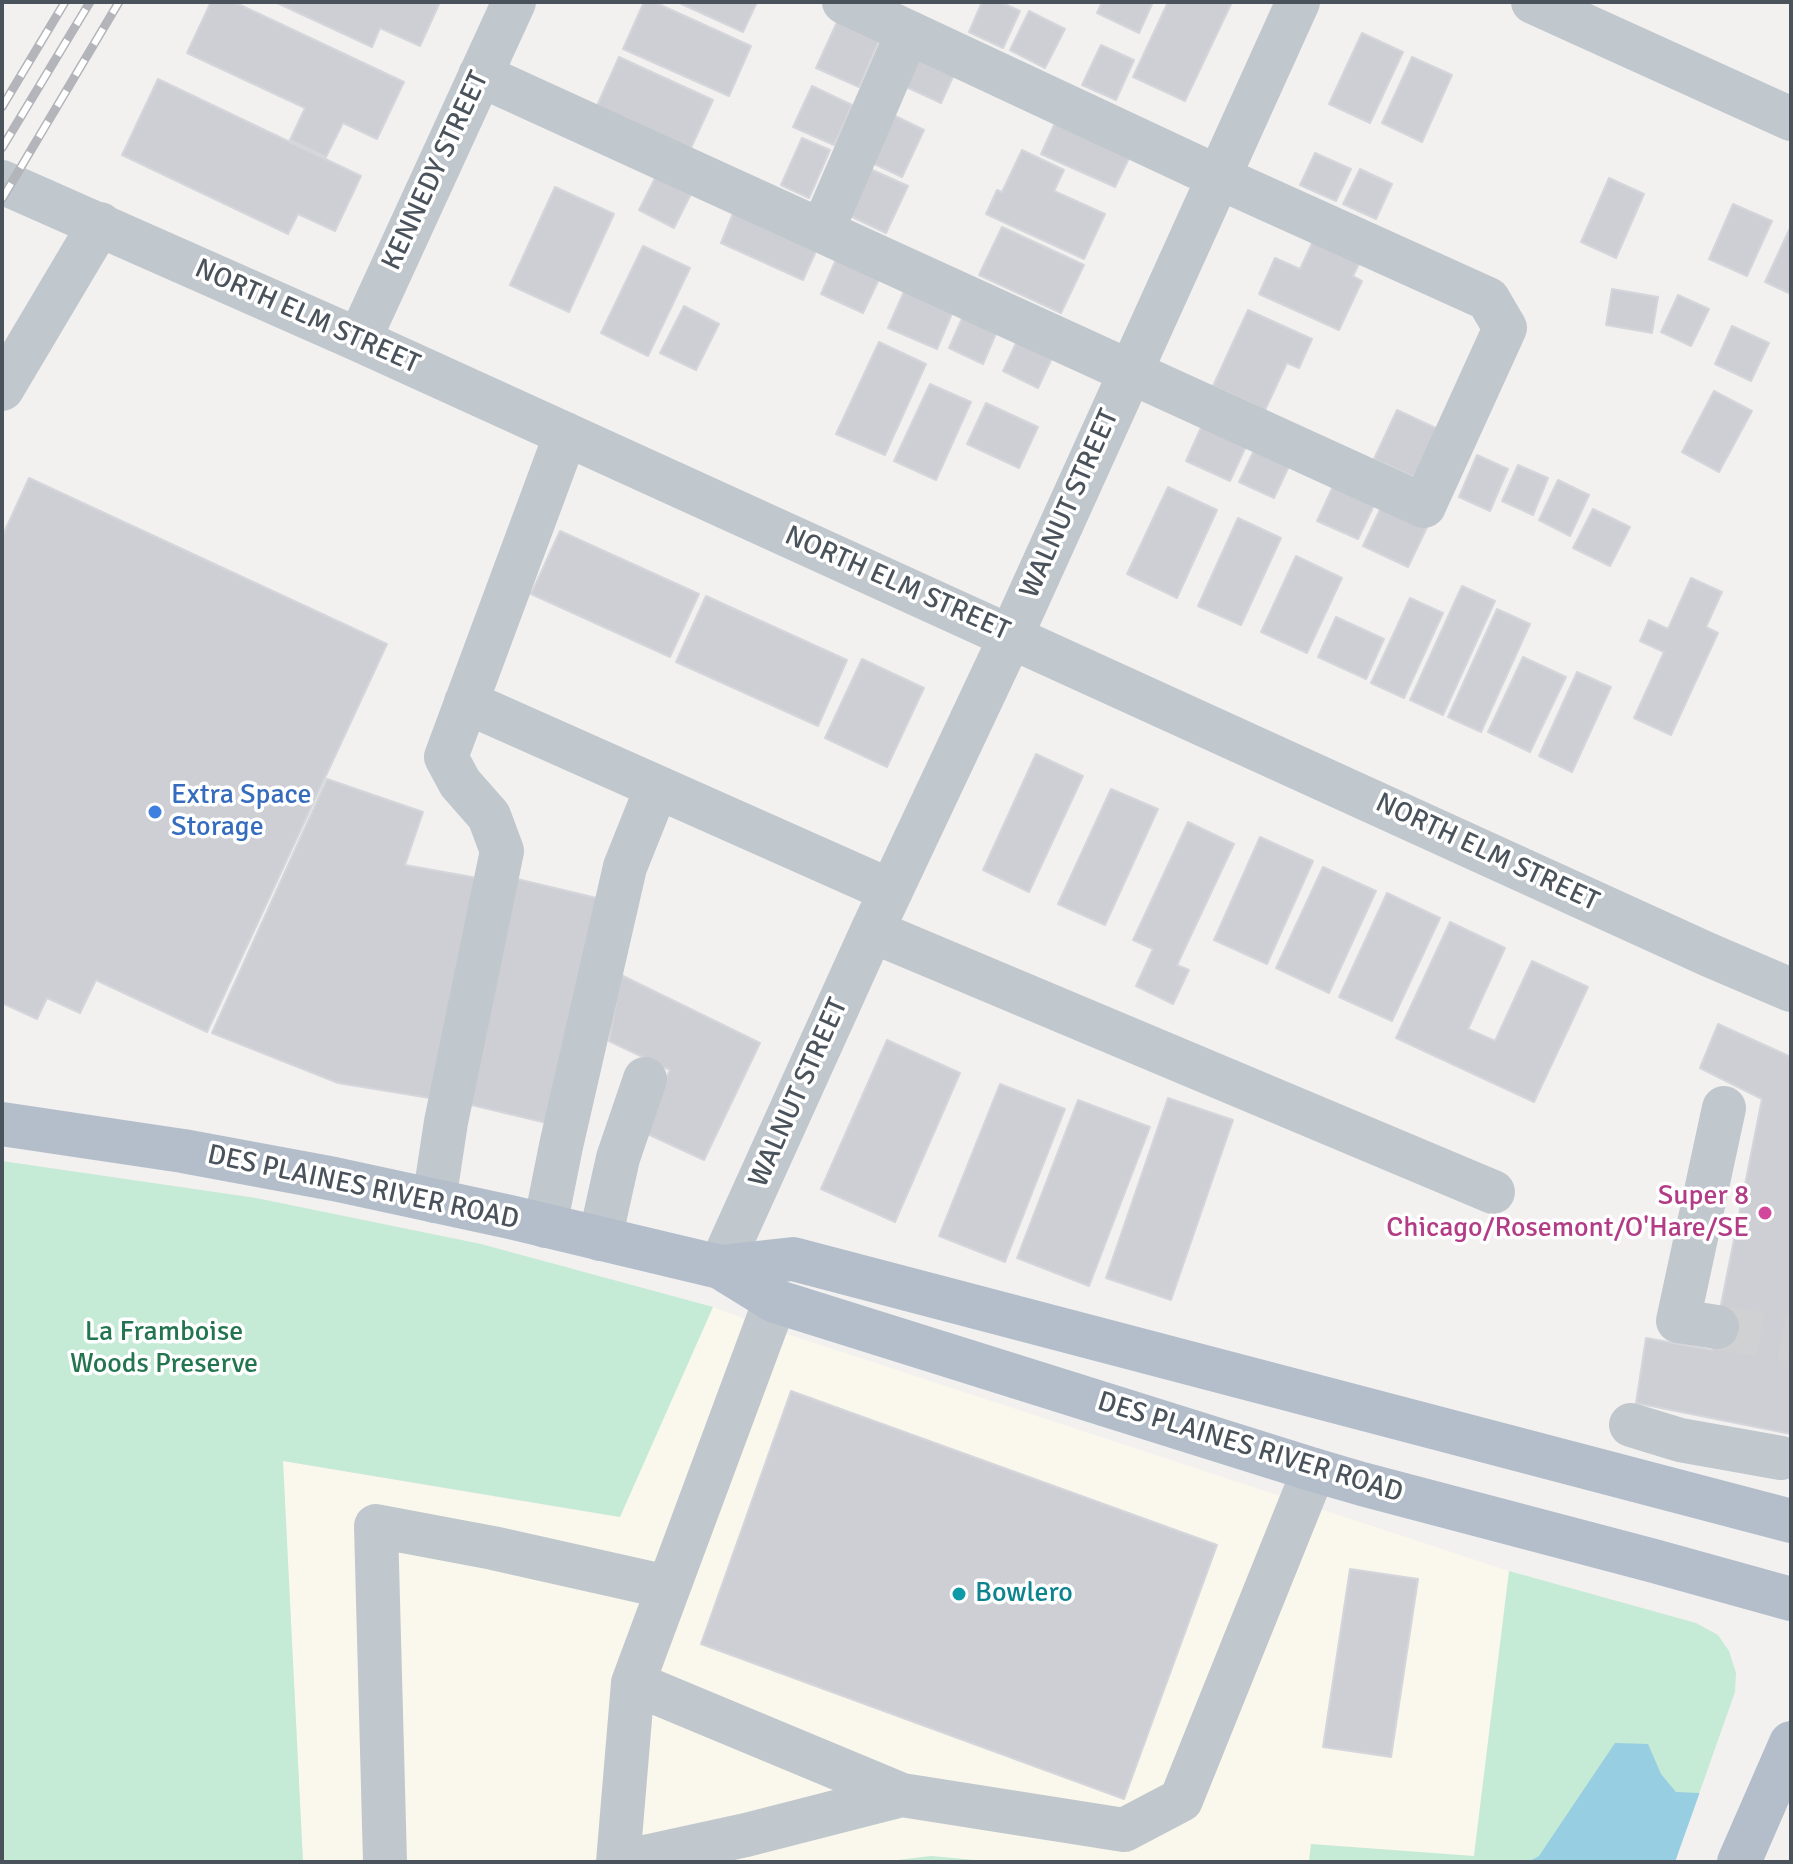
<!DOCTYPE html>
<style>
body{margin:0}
#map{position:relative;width:1793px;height:1864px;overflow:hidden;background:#f2f1f0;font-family:Signika,sans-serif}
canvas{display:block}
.frame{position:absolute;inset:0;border:4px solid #4a535b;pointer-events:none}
</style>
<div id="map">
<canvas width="1793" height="1864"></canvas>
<div class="frame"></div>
</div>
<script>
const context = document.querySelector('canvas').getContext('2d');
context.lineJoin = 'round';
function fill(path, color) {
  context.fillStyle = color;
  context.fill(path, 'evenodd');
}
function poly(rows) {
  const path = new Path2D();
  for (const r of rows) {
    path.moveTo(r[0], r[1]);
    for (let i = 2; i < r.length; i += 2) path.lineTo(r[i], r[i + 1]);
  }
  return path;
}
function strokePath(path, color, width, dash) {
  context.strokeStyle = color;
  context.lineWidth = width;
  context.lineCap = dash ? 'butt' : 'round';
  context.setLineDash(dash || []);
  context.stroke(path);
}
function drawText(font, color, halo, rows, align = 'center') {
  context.font = font + ' Signika,sans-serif';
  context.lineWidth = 7;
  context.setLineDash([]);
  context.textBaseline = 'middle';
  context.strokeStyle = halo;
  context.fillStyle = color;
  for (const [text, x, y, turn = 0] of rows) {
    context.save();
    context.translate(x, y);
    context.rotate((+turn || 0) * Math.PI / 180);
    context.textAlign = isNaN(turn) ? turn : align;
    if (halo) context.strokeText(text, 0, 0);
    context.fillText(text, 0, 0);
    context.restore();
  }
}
const commercial = poly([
 [713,1307,772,1329,1509,1571,1473,1862,303,1862,283,1461,619,1517]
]);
const green = poly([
 [2,1161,256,1198,481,1244,713,1307,620,1517,283,1461,303,1862,2,1862],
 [1509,1571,1696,1623,1718,1635,1729,1651,1736,1673,1735,1692,1675,1862,1309,1862,1311,1844,1474,1856],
 [931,1856,997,1862,881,1862]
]);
const water = poly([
 [1615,1743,1648,1744,1661,1774,1676,1792,1699,1793,1791,1862,1528,1862,1539,1856]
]);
const pier = poly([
 [1791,1780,1791,1862,1675,1862,1701,1789]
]);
const building = poly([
 [211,2,234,2,404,82,377,139,343,123,326,157,290,140,305,108,187,53,211,2],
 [275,2,440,2,420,46,380,28,372,47,275,2],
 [644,2,654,2,751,46,729,96,623,49,644,2],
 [677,2,757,2,743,32,677,2],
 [982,2,1000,2,1020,11,1003,48,969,32,982,2],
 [1102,2,1153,2,1139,33,1097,13,1102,2],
 [1168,2,1232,2,1185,101,1133,77,1168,2],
 [1029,11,1065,29,1045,68,1010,50,1029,11],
 [838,20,880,38,859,87,816,68,838,20],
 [1362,33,1403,52,1370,123,1329,104,1362,33],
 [1101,45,1134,60,1116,100,1082,85,1101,45],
 [917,52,956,70,941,103,902,85,917,52],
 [619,57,713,100,690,150,596,108,619,57],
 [1412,57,1452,75,1422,142,1382,123,1412,57],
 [158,79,361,176,335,231,298,214,288,234,122,155,158,79],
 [812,86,852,105,834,145,793,127,812,86],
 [889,113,924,130,902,177,868,161,889,113],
 [1059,114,1134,148,1115,187,1041,154,1059,114],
 [802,138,830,150,809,198,781,185,802,138],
 [1022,150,1064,170,1054,191,1105,214,1084,259,986,214,997,190,1002,192,1022,150],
 [1315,153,1351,169,1336,201,1300,185,1315,153],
 [868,168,908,186,886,233,846,214,868,168],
 [1360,169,1392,184,1376,219,1343,204,1360,169],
 [656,176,691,194,674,228,639,210,656,176],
 [1609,178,1644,194,1616,258,1581,242,1609,178],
 [555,187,614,214,569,312,510,285,555,187],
 [1733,204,1772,221,1747,276,1709,259,1733,204],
 [734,211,817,249,803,280,721,243,734,211],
 [1002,227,1084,265,1061,313,979,275,1002,227],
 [1790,228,1791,228,1791,294,1765,282,1790,228],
 [1315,237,1362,258,1353,276,1362,281,1339,330,1259,294,1275,258,1300,269,1315,237],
 [643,246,690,268,648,356,601,333,643,246],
 [838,255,881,275,863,313,821,294,838,255],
 [906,287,954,309,937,349,888,328,906,287],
 [1612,289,1658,297,1652,333,1606,325,1612,289],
 [1678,295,1709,309,1691,346,1661,332,1678,295],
 [684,306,719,324,696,370,660,353,684,306],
 [1248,310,1312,339,1299,368,1287,363,1265,410,1213,386,1248,310],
 [964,314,998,329,983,364,949,348,964,314],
 [1732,326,1769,343,1751,381,1715,364,1732,326],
 [1018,339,1053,356,1038,388,1003,371,1018,339],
 [879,342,926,364,885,455,836,434,879,342],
 [930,384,971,402,936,480,894,461,930,384],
 [1714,391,1752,411,1719,472,1682,452,1714,391],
 [986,403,1038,427,1019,468,967,444,986,403],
 [1397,410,1438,429,1416,478,1374,459,1397,410],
 [1204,421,1248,442,1230,481,1186,461,1204,421],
 [1256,446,1291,462,1274,498,1239,482,1256,446],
 [1477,455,1508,469,1490,511,1459,497,1477,455],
 [1518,465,1548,478,1533,515,1502,501,1518,465],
 [29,478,387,644,207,1032,96,980,80,1013,47,998,37,1019,2,1003,2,537,29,478],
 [1558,480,1589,495,1570,536,1539,520,1558,480],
 [1335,482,1376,501,1358,539,1317,521,1335,482],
 [1168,487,1217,510,1177,598,1127,574,1168,487],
 [1384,501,1429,523,1408,567,1363,546,1384,501],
 [1593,509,1630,527,1610,566,1573,548,1593,509],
 [1238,518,1281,538,1241,625,1198,606,1238,518],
 [560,531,699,594,670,657,531,594,560,531],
 [1296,556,1342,578,1307,653,1261,632,1296,556],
 [1691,578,1722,592,1706,627,1718,633,1671,735,1634,718,1664,652,1640,641,1649,620,1668,629,1691,578],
 [1462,586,1495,601,1443,715,1410,700,1462,586],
 [706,596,847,660,818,726,676,662,706,596],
 [1410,598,1443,613,1404,698,1371,683,1410,598],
 [1497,609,1530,624,1481,732,1448,717,1497,609],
 [1336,617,1384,639,1366,679,1318,657,1336,617],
 [1523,657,1566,677,1530,752,1488,732,1523,657],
 [862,659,924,688,887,767,825,738,862,659],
 [1577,672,1611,687,1572,772,1539,756,1577,672],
 [1036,754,1083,776,1029,892,983,870,1036,754],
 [327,779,423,812,405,865,483,879,436,1099,338,1083,212,1033,327,779],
 [1111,789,1158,809,1105,925,1058,904,1111,789],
 [1188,822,1234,844,1177,965,1189,970,1173,1004,1136,986,1153,949,1133,940,1188,822],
 [1260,837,1313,861,1267,964,1214,940,1260,837],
 [1323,867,1376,891,1329,993,1276,968,1323,867],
 [513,878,605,900,551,1124,459,1102,513,878],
 [1387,893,1440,918,1392,1021,1339,997,1387,893],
 [1450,922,1505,948,1468,1029,1495,1041,1532,961,1588,987,1534,1102,1396,1038,1450,922],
 [621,975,760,1043,704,1160,641,1131,670,1070,609,1041,621,975],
 [1718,1024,1791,1057,1791,1434,1636,1403,1646,1338,1712,1350,1762,1099,1700,1068,1718,1024],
 [887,1040,960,1073,895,1222,821,1189,887,1040],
 [1000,1084,1065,1109,1005,1262,939,1236,1000,1084],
 [1168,1098,1233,1120,1171,1300,1106,1278,1168,1098],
 [1078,1100,1150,1127,1089,1286,1017,1258,1078,1100],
 [791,1391,1217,1545,1124,1799,701,1644,791,1391],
 [1350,1569,1418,1579,1391,1757,1323,1747,1350,1569]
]);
const minorTunnel = poly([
 [1717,1327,1791,1340]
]);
const minor = poly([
 [1533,2,1791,119],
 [480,75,1424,506,1505,328,1488,299,1218,177,844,2],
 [2,182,359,340,1709,955,1791,990],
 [822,231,908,32],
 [359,340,514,2],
 [2,389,100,224],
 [466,702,891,891],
 [872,931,1493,1192],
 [434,1201,446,1122,502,851,489,816,460,783,446,757,566,434],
 [545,1226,561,1146,625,867,657,787],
 [600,1239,618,1158,645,1079],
 [720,1267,872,931,1011,636,1298,2],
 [1717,1327,1678,1321,1724,1108],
 [1631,1425,1680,1440,1781,1458],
 [633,1683,902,1795,1124,1830,1181,1800,1314,1470],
 [385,1862,376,1526,493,1548,667,1587],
 [618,1862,633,1683,775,1301],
 [622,1862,746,1835,902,1795]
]);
const major = poly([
 [2,1124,183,1151,334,1179,510,1217,720,1267,775,1301,1314,1470,1362,1484,1654,1561,1791,1599],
 [720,1267,793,1259,1791,1521],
 [1739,1862,1791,1743]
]);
const rail = poly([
 [2,107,65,2],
 [2,148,90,2],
 [2,199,119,2]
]);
const markers = [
 [155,812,8,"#3f7fe0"],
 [1765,1213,8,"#d1479c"],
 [959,1594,8,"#0f9aa8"]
];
const streetNames = [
 ["KENNEDY STREET",436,171,-65],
 ["NORTH ELM STREET",307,317,24],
 ["WALNUT STREET",1070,504,-66],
 ["NORTH ELM STREET",897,584,24],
 ["NORTH ELM STREET",1487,853,25],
 ["WALNUT STREET",799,1093,-66],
 ["DES PLAINES RIVER ROAD",363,1188,12],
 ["DES PLAINES RIVER ROAD",1250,1448,17]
];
const shopNames = [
 ["Extra Space",171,796],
 ["Storage",171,828]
];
const hotelNames = [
 ["Super 8",1749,1197],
 ["Chicago/Rosemont/O'Hare/SE",1749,1229]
];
const parkNames = [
 ["La Framboise",164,1333],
 ["Woods Preserve",164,1365]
];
const cultureNames = [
 ["Bowlero",975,1594]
];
fill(commercial, '#faf7ed');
fill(green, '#c5ead5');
fill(water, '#97cee2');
fill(pier, '#f2f1f0');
fill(building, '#cecfd4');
strokePath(building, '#d5d6db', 2);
strokePath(minorTunnel, '#d0d1d2', 44, [44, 22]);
strokePath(minor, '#c0c7cd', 44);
strokePath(major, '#b4becb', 44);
strokePath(rail, '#b3b5ba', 9);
strokePath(rail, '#fff', 6, [18]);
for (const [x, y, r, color] of markers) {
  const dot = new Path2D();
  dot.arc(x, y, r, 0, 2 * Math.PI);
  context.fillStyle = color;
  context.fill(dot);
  strokePath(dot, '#fff', 3);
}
drawText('28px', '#4a535b', '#fff', streetNames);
drawText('28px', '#366cbe', '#fff', shopNames, 'left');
drawText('28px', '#b23c85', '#fff', hotelNames, 'right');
drawText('28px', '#237550', '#fff', parkNames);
drawText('28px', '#0d838f', '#fff', cultureNames, 'left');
</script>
